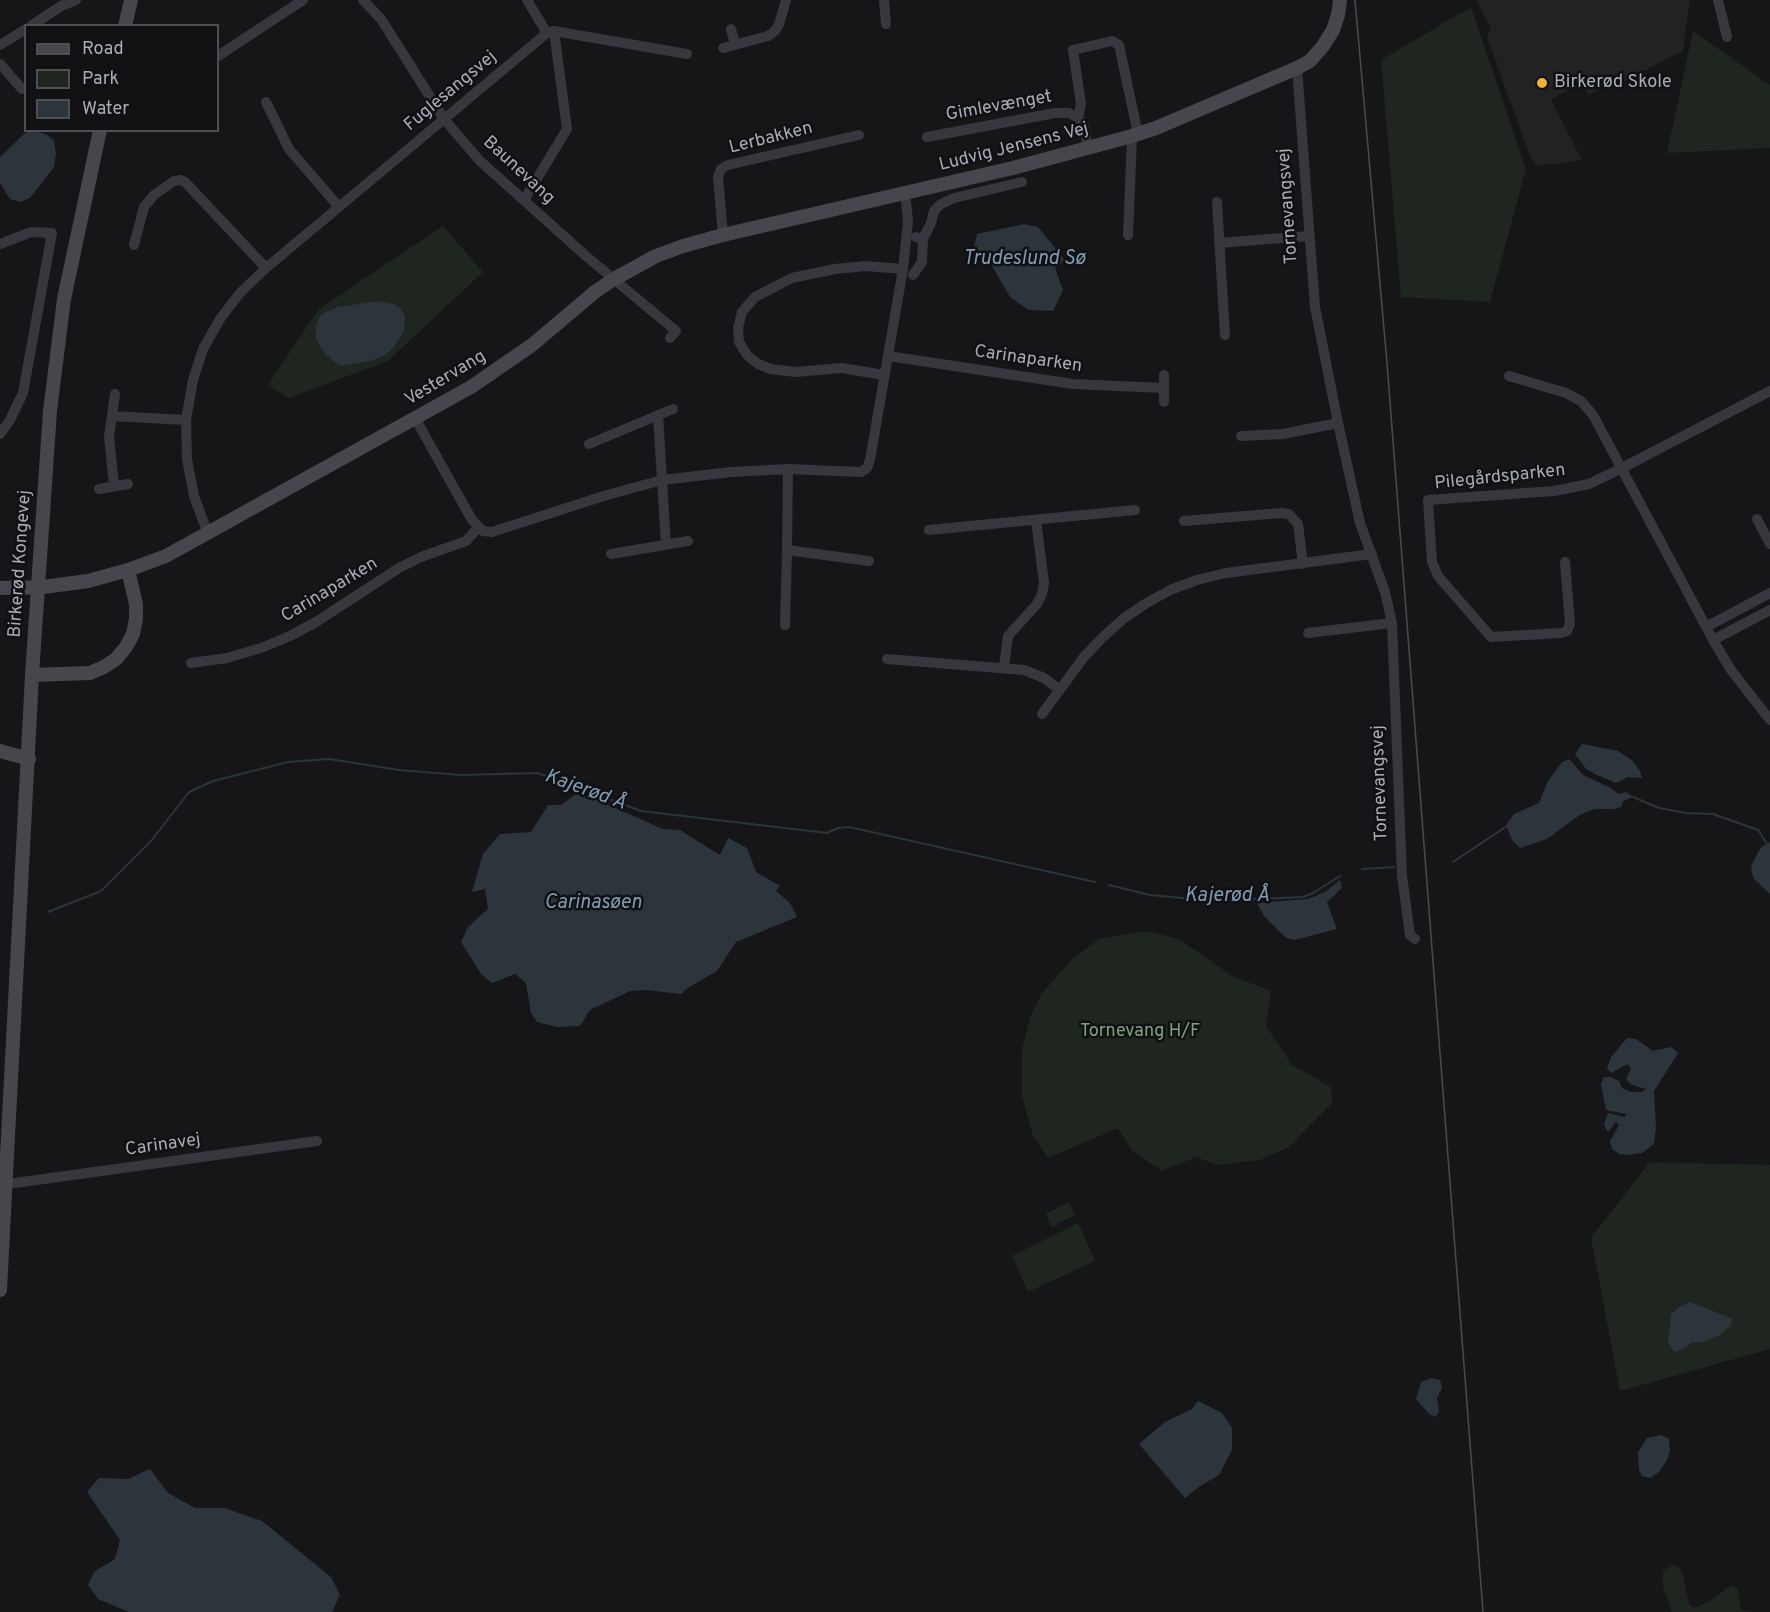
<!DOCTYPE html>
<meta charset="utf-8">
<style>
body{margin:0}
#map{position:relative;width:1770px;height:1612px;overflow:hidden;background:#161618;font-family:Overpass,sans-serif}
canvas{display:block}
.legend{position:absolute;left:24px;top:24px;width:195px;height:108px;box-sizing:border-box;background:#111113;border:2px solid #4d4f55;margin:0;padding:8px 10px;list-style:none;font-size:18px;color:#a8adb8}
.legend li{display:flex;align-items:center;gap:12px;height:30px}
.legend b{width:30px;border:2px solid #4d4f55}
</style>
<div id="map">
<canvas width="1770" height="1612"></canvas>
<ul class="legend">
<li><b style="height:8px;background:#45474d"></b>Road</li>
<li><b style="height:16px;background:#1e261f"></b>Park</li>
<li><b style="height:16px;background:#2c353c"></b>Water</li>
</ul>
</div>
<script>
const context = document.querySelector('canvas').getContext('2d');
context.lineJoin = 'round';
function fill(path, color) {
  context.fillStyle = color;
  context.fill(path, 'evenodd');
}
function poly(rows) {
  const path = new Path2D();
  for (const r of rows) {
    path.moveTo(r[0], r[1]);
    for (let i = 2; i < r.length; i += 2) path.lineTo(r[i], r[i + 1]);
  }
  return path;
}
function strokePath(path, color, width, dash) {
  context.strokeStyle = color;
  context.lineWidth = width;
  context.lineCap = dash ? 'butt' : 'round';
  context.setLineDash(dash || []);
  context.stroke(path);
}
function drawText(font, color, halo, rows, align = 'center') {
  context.font = font + ' Overpass,sans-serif';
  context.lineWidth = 5;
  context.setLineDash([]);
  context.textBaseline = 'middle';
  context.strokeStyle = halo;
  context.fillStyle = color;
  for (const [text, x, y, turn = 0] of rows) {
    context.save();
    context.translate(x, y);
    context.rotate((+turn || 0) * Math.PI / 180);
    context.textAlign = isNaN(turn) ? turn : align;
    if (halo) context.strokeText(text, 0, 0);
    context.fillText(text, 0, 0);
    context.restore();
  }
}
const built = poly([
 [1476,0,1690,0,1683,51,1612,87,1610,84,1589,95,1581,82,1551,100,1582,160,1538,166,1530,156,1487,37,1491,29]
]);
const green = poly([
 [1471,7,1526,169,1490,302,1401,297,1381,60],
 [1693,31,1770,85,1770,148,1667,153],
 [443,226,483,272,388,361,289,398,268,385,318,310],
 [1147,931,1179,939,1232,976,1271,991,1266,1026,1292,1065,1331,1087,1332,1103,1289,1147,1260,1160,1217,1165,1196,1157,1162,1171,1133,1152,1118,1128,1048,1158,1033,1136,1022,1096,1022,1050,1030,1017,1041,995,1070,961,1099,939],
 [1650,1162,1770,1165,1770,1349,1620,1391,1591,1238],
 [1069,1202,1075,1215,1052,1227,1046,1214],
 [1078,1223,1095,1261,1028,1292,1012,1256],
 [1672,1565,1678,1567,1683,1575,1689,1604,1692,1607,1698,1607,1713,1599,1731,1585,1738,1589,1741,1610,1752,1612,1672,1612,1663,1586,1663,1571]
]);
const water = poly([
 [33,131,46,134,54,141,56,153,54,167,30,198,20,202,10,199,0,183,0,157,25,133],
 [1024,224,1038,227,1065,260,1055,268,1063,290,1053,311,1029,310,1010,297,992,266,981,258,974,247,977,234],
 [378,301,394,304,401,309,405,316,404,331,394,347,387,354,373,360,342,366,334,362,322,350,316,339,316,327,319,317,324,313,338,307],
 [1582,744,1618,751,1633,761,1640,771,1642,778,1628,777,1616,783,1597,775,1586,769,1575,754],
 [1567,760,1570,760,1583,775,1611,788,1618,794,1626,792,1633,797,1623,801,1621,807,1614,809,1595,809,1581,814,1547,839,1520,848,1512,840,1506,825,1514,814,1539,803,1548,781,1562,762],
 [579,792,663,829,680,830,720,855,728,838,747,848,756,872,780,886,776,891,790,903,797,917,736,942,717,971,686,989,681,994,646,990,630,991,590,1010,580,1026,557,1027,537,1022,531,1013,526,983,515,974,492,983,481,974,461,942,468,927,488,909,485,889,472,892,483,854,500,834,531,832,548,805,561,805],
 [1770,842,1770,894,1753,878,1751,866,1761,847],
 [1340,880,1342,888,1327,902,1337,929,1294,940,1286,938,1264,916,1257,903,1308,899,1325,892],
 [1627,1038,1636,1039,1653,1051,1671,1047,1678,1053,1654,1091,1656,1127,1654,1144,1642,1153,1630,1155,1619,1154,1612,1149,1610,1141,1619,1125,1616,1122,1608,1132,1604,1125,1608,1113,1625,1117,1626,1114,1606,1110,1601,1084,1604,1077,1611,1077,1619,1081,1622,1088,1630,1092,1642,1092,1646,1089,1632,1085,1626,1079,1631,1069,1628,1064,1611,1073,1607,1068,1611,1057],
 [1690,1302,1726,1316,1732,1319,1731,1325,1720,1335,1700,1343,1692,1342,1684,1349,1675,1352,1668,1343,1671,1314,1679,1307],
 [1432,1378,1440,1380,1442,1388,1437,1398,1439,1412,1435,1417,1429,1414,1416,1399,1421,1382],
 [1198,1401,1222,1413,1232,1428,1232,1450,1219,1475,1200,1486,1185,1498,1139,1444,1165,1422,1192,1409],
 [1661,1435,1669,1439,1670,1451,1667,1460,1659,1472,1650,1478,1642,1476,1639,1470,1638,1452,1647,1438],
 [150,1469,168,1493,195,1508,224,1508,262,1521,331,1577,340,1595,332,1612,129,1612,98,1599,88,1585,94,1572,115,1559,120,1540,87,1492,99,1478,128,1479]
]);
const stream = poly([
 [1633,797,1659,808,1686,813,1713,814,1758,830,1767,844],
 [1453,862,1507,826],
 [1362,869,1394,867],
 [1109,885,1150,895,1214,901,1303,897,1313,893,1340,876],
 [48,912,101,891,151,841,189,792,213,781,288,762,329,759,399,770,461,775,538,773,641,811,827,833,838,828,849,827,1095,882]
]);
const street = poly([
 [363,0,381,19,444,119,479,160,586,256,676,331,670,338],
 [527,0,547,33],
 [884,0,886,24],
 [1718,0,1727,37],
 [31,26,61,6,76,0],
 [731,29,735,44],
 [0,45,26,29],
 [723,48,768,36,775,31,779,24,786,0],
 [218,56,303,0],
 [0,64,22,89],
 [1297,68,1315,307,1338,423,1360,523,1385,592,1392,623,1402,876,1410,935,1415,939],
 [266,102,289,149,339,207],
 [1078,118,1081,104,1073,50,1112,41,1119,45,1138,134],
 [927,137,1055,113,1069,113,1078,118,1084,126,1088,149],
 [524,200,567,129,554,31],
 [1217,202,1225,335],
 [723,235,718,177,721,169,728,165,859,135],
 [1128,235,1132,136],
 [923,239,931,223,934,211,941,204,954,198,1022,182],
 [1219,243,1308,236],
 [0,244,31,232,52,233,23,393,10,420,0,434],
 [134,245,144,207,154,195,174,181,180,180,185,182,266,268],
 [913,275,922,262,923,239,916,237],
 [888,356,1073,384,1164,388],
 [884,375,842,368,796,372,771,369,758,364,747,355,739,342,738,328,742,312,755,297,792,278,835,269,866,266,903,269],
 [1509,376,1566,393,1581,401,1593,415,1713,640,1731,670,1770,720],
 [1164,402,1164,375],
 [658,415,666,545],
 [112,416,186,420],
 [415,418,472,520,483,531,492,532,607,495,662,480,731,472,788,469,861,472,867,468,870,460,903,269,908,221,905,192],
 [1241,436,1283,434,1338,423],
 [589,444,673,409],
 [788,469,787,550,869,561],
 [114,486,109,437,115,394],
 [99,489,128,484],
 [1757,519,1770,544],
 [1184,521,1281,513,1289,514,1298,524,1303,564],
 [929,530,1135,510],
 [208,534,194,496,187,459,186,420,193,380,203,349,220,319,240,293,266,268,547,33,554,31,687,54],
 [611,554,688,541],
 [1565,562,1570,624,1567,631,1561,633,1491,637,1438,576,1432,562,1428,500,1554,491,1589,484,1622,468,1770,391],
 [785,625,787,550],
 [1706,627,1770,593],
 [1308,633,1392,623],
 [1713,640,1770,610],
 [887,659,1024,670,1044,678,1060,690],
 [191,663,227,658,261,648,290,636,316,622,399,568,421,557,466,541,478,528],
 [1004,667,1008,636,1037,604,1042,594,1044,583,1036,520],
 [1042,714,1084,657,1102,638,1123,619,1145,604,1170,590,1197,580,1226,573,1372,554],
 [15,1183,317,1141]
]);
const secondary = poly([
 [125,26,131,0],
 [0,588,43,587,88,581,128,570,166,556,471,387,532,345,596,291,614,279,656,256,683,246,723,235,1013,168,1132,136,1156,128,1297,68,1310,61,1323,46,1333,30,1338,15,1340,0],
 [32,675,90,673,104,667,116,659,126,647,133,634,136,619,136,604,128,570],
 [0,751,29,759],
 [0,1290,32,675,50,411,64,299,100,130]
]);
const tram = poly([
 [1355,0,1387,363,1483,1612]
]);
const markers = [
 [1542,83,6,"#f2b134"]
];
const poiNames = [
 ["Birkerød Skole",1554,83]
];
const streetNames = [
 ["Fuglesangsvej",451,92,-40],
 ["Gimlevænget",999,107,-10],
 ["Lerbakken",771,139,-14],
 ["Ludvig Jensens Vej",1014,148,-14],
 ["Baunevang",518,171,43],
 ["Tornevangsvej",1289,206,-94],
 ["Carinaparken",1028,360,8],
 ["Vestervang",446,379,-31],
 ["Pilegårdsparken",1500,478,-6],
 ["Birkerød Kongevej",21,564,-86],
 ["Carinaparken",330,591,-31],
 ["Tornevangsvej",1381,783,-92],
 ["Carinavej",163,1146,-8]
];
const parkNames = [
 ["Tornevang H/F",1140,1032]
];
const waterNames = [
 ["Trudeslund Sø",1024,260],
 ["Kajerød Å",585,791,20],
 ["Kajerød Å",1227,897],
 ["Carinasøen",593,904]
];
fill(built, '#222225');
fill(green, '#1e261f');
fill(water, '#2c353c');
strokePath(stream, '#2c353c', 2);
strokePath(street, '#37383d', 10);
strokePath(secondary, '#45474d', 14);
strokePath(tram, '#4a4c52', 1.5);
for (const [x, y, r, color] of markers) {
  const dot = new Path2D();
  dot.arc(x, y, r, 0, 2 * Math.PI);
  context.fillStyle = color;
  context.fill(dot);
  strokePath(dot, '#111113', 2);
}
drawText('18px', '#a8adb8', '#111113', poiNames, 'left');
drawText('18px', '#a8adb8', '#111113', streetNames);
drawText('18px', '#7fa381', '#111113', parkNames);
drawText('italic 20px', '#7f9bb3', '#111113', waterNames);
</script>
